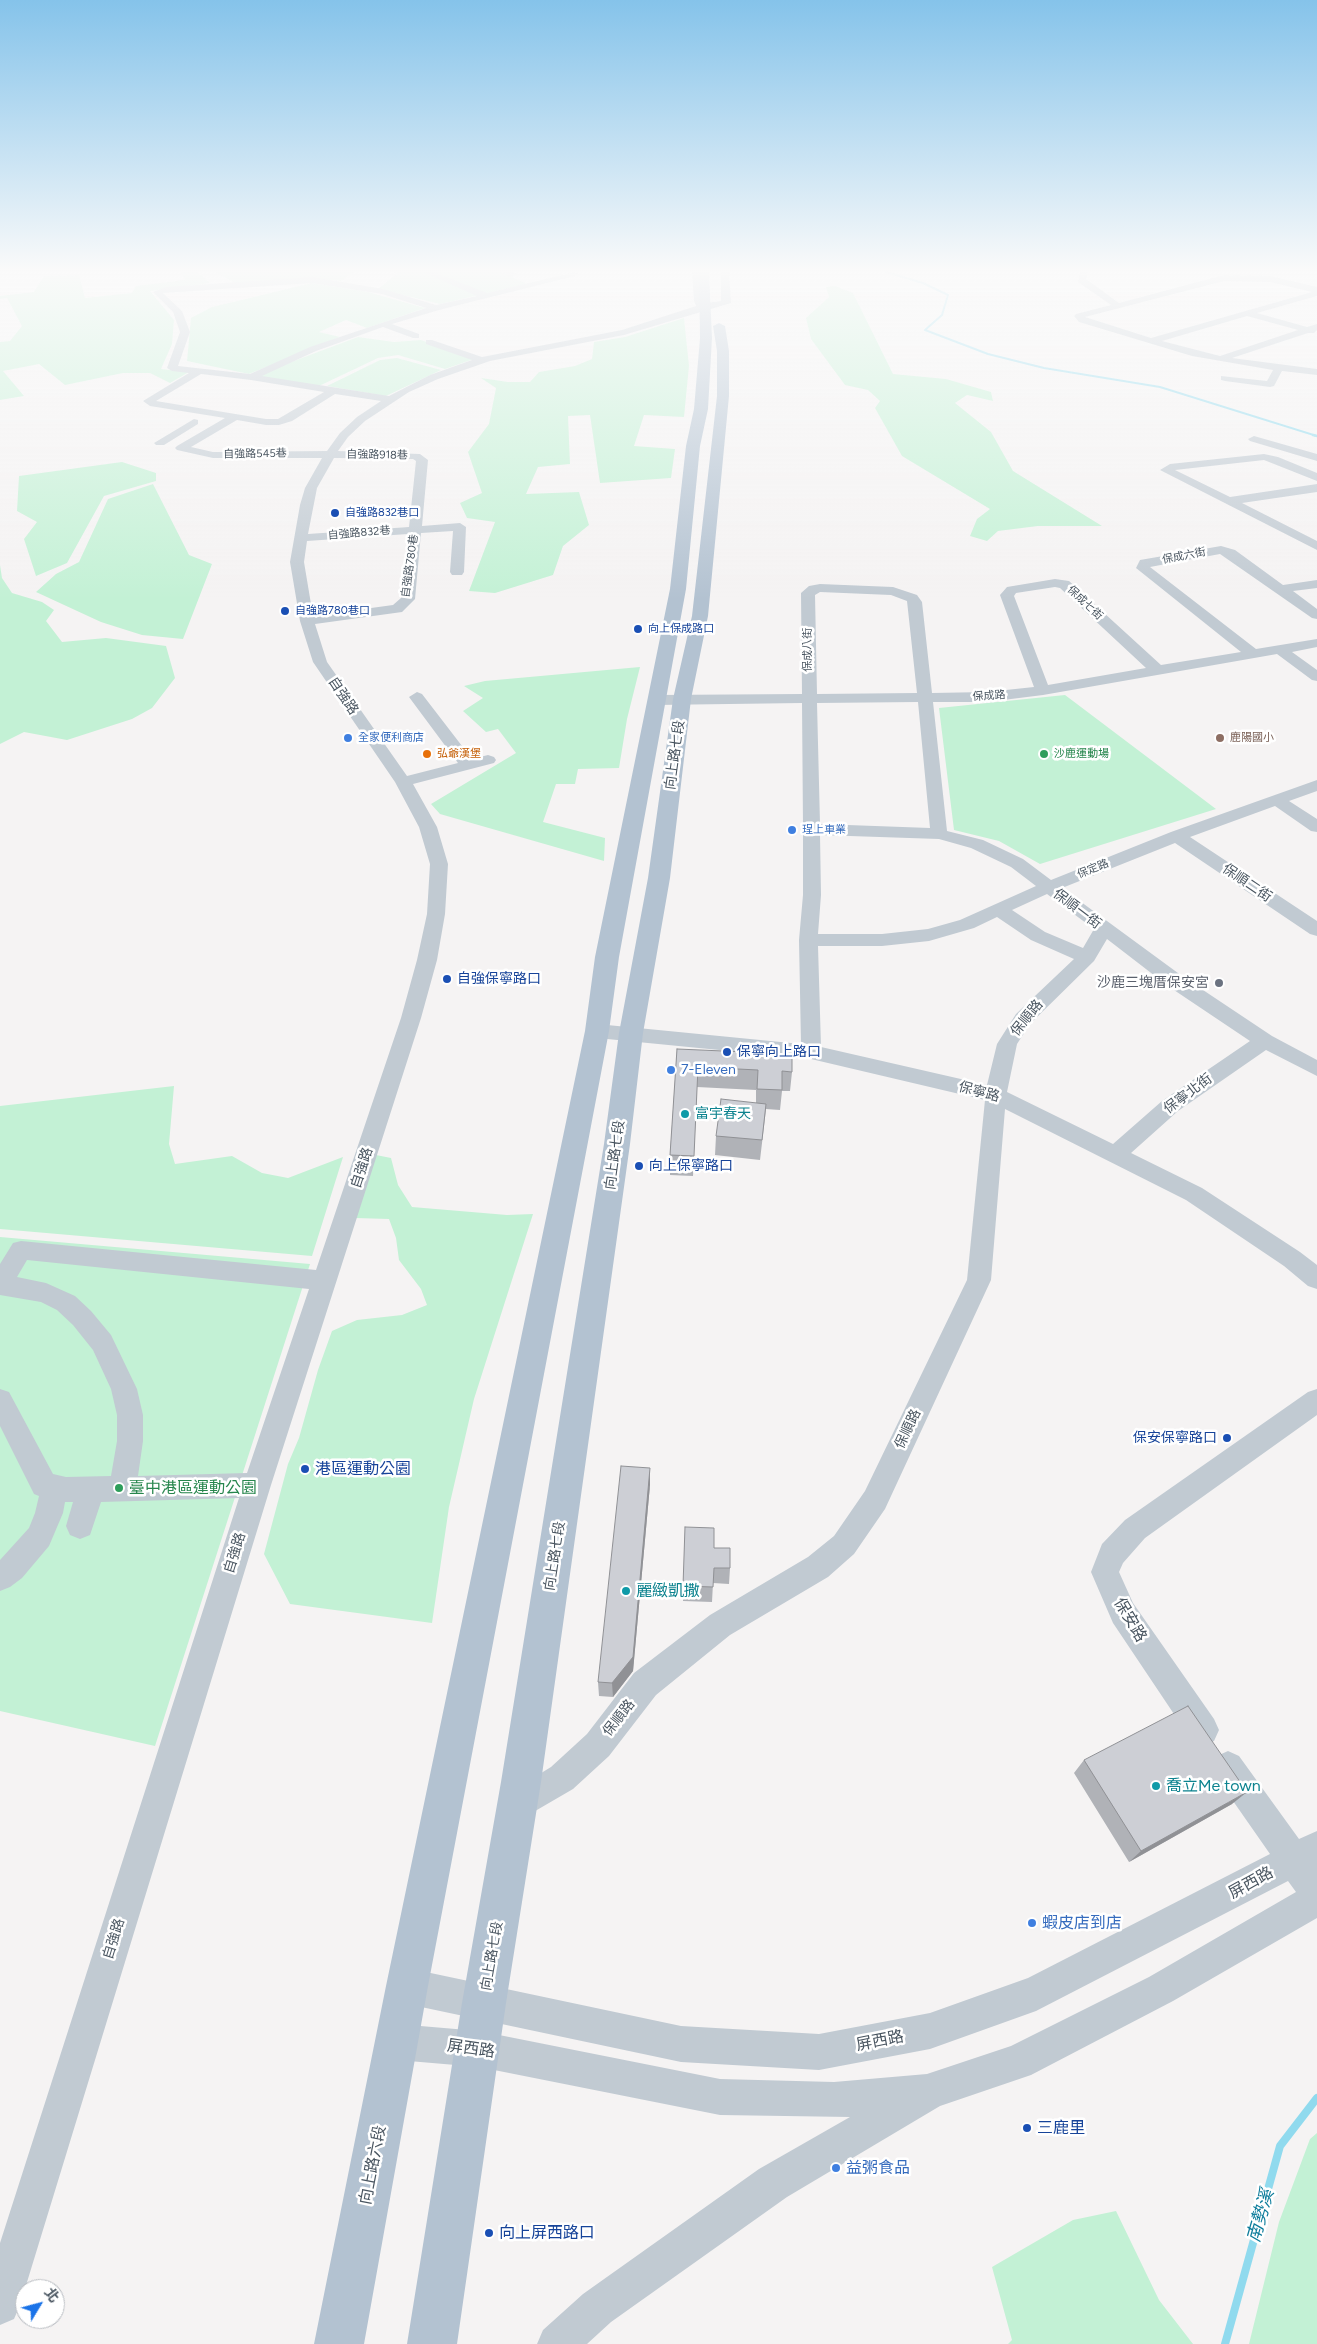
<!DOCTYPE html>
<meta charset="utf-8">
<style>
body{margin:0}
#map{position:relative;width:1317px;height:2344px;overflow:hidden;background:#f5f3f3;font-family:Figtree,"Noto Sans TC",sans-serif}
canvas{display:block}
.north{position:absolute;left:15px;top:2279px;width:50px;height:50px;box-sizing:border-box;background:#fff;border:1px solid #b7bbc0;border-radius:50%;rotate:53deg;font-size:14px;font-weight:700;line-height:20px;text-align:center;color:#4a5661}
.north::after{content:'';display:block;margin:auto;width:18px;height:22px;background:#1a73e8;clip-path:polygon(50% 0,100% 100%,50% 72%,0 100%)}
</style>
<div id="map">
<canvas width="1317" height="2344"></canvas>
<div class="north">北</div>
</div>
<script>
const context = document.querySelector('canvas').getContext('2d');
context.lineJoin = 'round';
function fill(path, color) {
  context.fillStyle = color;
  context.fill(path, 'evenodd');
}
function poly(rows) {
  const path = new Path2D();
  for (const r of rows) {
    path.moveTo(r[0], r[1]);
    for (let i = 2; i < r.length; i += 2) path.lineTo(r[i], r[i + 1]);
  }
  return path;
}
function strokePath(path, color, width, dash) {
  context.strokeStyle = color;
  context.lineWidth = width;
  context.lineCap = dash ? 'butt' : 'round';
  context.setLineDash(dash || []);
  context.stroke(path);
}
function drawText(font, color, halo, rows, align = 'center') {
  context.font = font + ' Figtree,"Noto Sans TC",sans-serif';
  context.lineWidth = 5;
  context.setLineDash([]);
  context.textBaseline = 'middle';
  context.strokeStyle = halo;
  context.fillStyle = color;
  for (const [text, x, y, turn = 0] of rows) {
    context.save();
    context.translate(x, y);
    context.rotate((+turn || 0) * Math.PI / 180);
    context.textAlign = isNaN(turn) ? turn : align;
    if (halo) context.strokeText(text, 0, 0);
    context.fillText(text, 0, 0);
    context.restore();
  }
}
const green = poly([
 [180,272,197,272,210,283,150,291,174,320,172,344,161,369,189,372,170,383,150,373,123,373,65,385,39,364,3,371,24,396,0,400,0,342,10,341,22,326,7,298,0,299,0,296,34,292,44,276,79,275,85,298,132,293,136,286,185,280],
 [216,272,354,272,341,281,319,279,235,283],
 [393,272,501,272,527,284,440,304,378,289,398,273],
 [312,283,368,292,425,308,367,328,346,320,319,332,340,337,249,374,187,361,191,318,212,307],
 [835,286,853,293,893,374,946,379,991,392,993,401,967,395,955,403,991,432,1013,471,1102,526,1038,526,998,531,987,541,970,536,977,519,990,509,902,456,875,408,880,401,868,390,845,385,811,339,806,318,829,297,826,287],
 [684,318,689,366,684,417,644,415,634,446,675,449,671,478,600,483,590,415,568,416,570,464,538,467,526,494,579,492,589,525,563,546,553,575,495,593,469,591,495,522,467,518,460,503,482,493,468,452,489,424,496,388,481,378,508,382,530,382,539,372,575,366,592,359,594,342,625,337],
 [358,337,394,342,421,340,474,359,445,369,398,355,378,358,319,386,251,377],
 [397,358,441,370,386,396,327,386,380,360],
 [122,462,156,473,156,481,104,496,67,563,36,576,24,539,37,522,17,511,19,476],
 [153,484,189,555,212,564,183,639,142,635,101,622,36,592,56,574,79,562,108,499],
 [0,565,2,578,12,593,42,602,54,610,46,621,62,642,106,638,166,646,175,678,152,708,132,719,67,740,24,732,0,744],
 [640,667,627,719,619,768,578,769,575,784,556,784,543,822,605,838,604,861,440,814,431,804,516,753,498,729,486,732,463,711,483,698,464,686,485,681],
 [1065,695,1073,701,1216,809,1040,864,999,841,954,830,939,708],
 [174,1086,169,1144,175,1164,232,1156,262,1173,288,1178,343,1157,312,1256,0,1229,0,1106],
 [376,1155,391,1158,398,1185,412,1207,507,1215,533,1214,474,1399,449,1507,432,1623,290,1604,264,1554,288,1464,299,1438,318,1370,332,1331,357,1320,402,1315,427,1305,421,1289,399,1260,396,1238,389,1219,355,1218],
 [0,1237,310,1264,155,1746,0,1711],
 [1317,2133,1317,2344,1249,2344,1279,2222,1310,2139],
 [1116,2211,1159,2300,1193,2344,1008,2344,1012,2340,992,2267,1073,2220]
]);
const streamFar2 = poly([
 [886,272,923,283,948,295,942,315,925,330,988,354,1044,368,1160,387,1317,436]
]);
const streamFar1 = poly([
 [1313,435,1317,436]
]);
const stream = poly([
 [1225,2344,1280,2146,1317,2098]
]);
const minor = poly([
 [423,272,434,272,487,293,575,272,579,275,439,310,392,324,419,334,419,338,413,338,383,327,316,351,262,376,389,396,430,375,472,360,426,344,426,340,432,340,482,357,622,330,696,306,694,301,692,272,700,272,702,301,706,303,721,301,721,272,729,272,731,303,624,335,490,361,438,379,409,392,365,421,348,437,338,451,420,454,428,460,422,526,460,523,466,527,464,572,462,575,452,575,450,572,453,531,421,533,415,599,402,612,315,624,327,662,407,776,458,763,409,697,417,692,422,694,472,759,488,755,494,757,496,760,494,763,413,784,437,827,448,864,445,914,437,960,421,1018,271,1485,20,2305,14,2319,0,2325,0,2243,239,1498,101,1502,90,1535,80,1539,70,1535,66,1526,73,1502,65,1502,63,1513,49,1546,22,1578,10,1587,0,1591,0,1560,29,1528,35,1513,39,1496,34,1494,0,1426,0,1389,9,1392,53,1474,66,1477,111,1476,117,1441,117,1415,111,1389,93,1350,73,1325,57,1310,41,1302,0,1295,0,1264,13,1243,21,1241,316,1270,401,1018,417,960,427,914,430,864,419,827,395,782,313,662,300,621,290,562,300,505,305,488,322,458,213,458,177,450,175,448,177,446,225,418,150,406,143,401,189,373,172,371,167,368,180,332,173,312,153,292,166,287,312,277,383,289,436,305,477,296,423,272],
 [312,283,382,294,426,308,310,347,250,374,178,366,190,332,182,311,163,293,312,283],
 [201,374,251,380,324,392,278,419,266,419,156,401,201,374],
 [335,394,381,401,357,417,340,433,327,451,213,452,191,447,237,420,266,425,279,425,292,421,335,394],
 [334,458,413,459,416,461,409,527,308,534,317,488,334,458],
 [408,534,401,598,393,605,313,616,304,562,307,541,408,534],
 [27,1260,309,1289,247,1473,138,1476,143,1441,143,1415,137,1389,111,1335,91,1311,75,1296,46,1283,17,1277,27,1260],
 [502,272,514,272,516,274,512,277,502,272],
 [1080,272,1088,272,1086,279,1119,303,1224,275,1270,276,1317,287,1317,296,1257,313,1307,327,1317,324,1317,330,1314,333,1308,333,1232,358,1317,369,1317,375,1282,371,1274,386,1270,387,1225,381,1221,380,1221,376,1267,381,1273,370,1192,356,1079,322,1074,316,1076,314,1111,305,1078,282,1080,272],
 [1224,281,1270,282,1312,292,1151,338,1085,317,1224,281],
 [1247,316,1298,330,1220,356,1162,341,1247,316],
 [194,419,198,420,198,424,164,445,156,445,154,443,194,419],
 [1254,436,1317,454,1317,461,1250,441,1248,439,1254,436],
 [1264,454,1278,457,1317,473,1317,481,1264,460,1175,470,1230,497,1317,484,1317,492,1242,503,1317,541,1317,550,1160,470,1170,464,1264,454],
 [1221,546,1235,550,1283,585,1317,580,1317,588,1293,591,1317,609,1317,619,1312,618,1220,554,1150,567,1256,649,1317,639,1317,647,1292,652,1317,670,1317,681,1312,680,1277,654,1043,695,987,702,933,702,947,831,983,840,1023,859,1051,880,1171,832,1317,780,1317,791,1289,801,1317,819,1317,832,1311,831,1275,806,1190,837,1317,921,1317,936,1310,934,1175,843,1062,888,1182,976,1272,1036,1317,1060,1317,1076,1266,1050,1178,1111,1131,1153,1202,1188,1300,1252,1317,1265,1317,1289,1308,1286,1284,1266,1186,1200,1005,1109,991,1280,885,1509,854,1554,828,1577,730,1635,656,1695,609,1756,573,1789,518,1821,507,1816,502,1805,507,1794,551,1767,587,1734,634,1673,710,1615,808,1557,834,1536,865,1491,967,1280,985,1100,811,1059,597,1038,590,1036,587,1031,590,1026,597,1024,801,1044,799,940,803,895,803,832,800,829,803,826,802,703,656,705,648,700,656,695,802,694,801,593,809,586,820,584,893,587,917,595,922,602,932,693,987,692,1034,687,1000,595,1007,587,1055,579,1069,581,1161,665,1241,652,1136,568,1140,560,1221,546],
 [1055,587,1060,588,1146,668,1048,685,1014,596,1016,593,1055,587],
 [820,592,891,595,907,601,917,693,817,694,815,595,820,592],
 [918,702,930,828,820,824,817,703,918,702],
 [820,835,939,839,971,848,1011,867,1036,886,960,920,928,929,882,934,818,934,821,895,820,835],
 [1047,894,1094,929,1083,948,1045,932,1012,910,1047,894],
 [997,917,1031,940,1074,959,1016,1014,997,1044,987,1085,821,1047,818,946,882,946,929,941,974,928,997,917],
 [1107,939,1168,986,1250,1041,1162,1101,1113,1144,1007,1092,1017,1044,1030,1024,1094,961,1107,939],
 [1317,1389,1317,1415,1145,1538,1123,1563,1119,1572,1133,1603,1214,1719,1219,1730,1214,1741,1203,1746,1192,1741,1113,1623,1091,1572,1102,1544,1125,1520,1308,1392,1317,1389],
 [1228,1751,1239,1756,1299,1839,1317,1831,1317,1918,1173,2001,1031,2075,940,2106,787,2197,611,2322,587,2344,537,2344,543,2330,583,2294,759,2169,850,2117,720,2115,479,2067,397,2060,384,2055,379,2042,384,2029,397,2024,479,2031,720,2079,834,2082,927,2074,1011,2046,1149,1977,1296,1892,1288,1881,1036,2011,930,2049,819,2070,681,2062,407,2004,395,1998,389,1986,395,1974,407,1968,681,2026,819,2034,930,2013,1028,1978,1270,1854,1217,1778,1212,1767,1217,1756,1228,1751]
]);
const major = poly([
 [699,272,709,272,712,338,708,409,700,446,686,589,619,957,609,1031,428,1986,364,2344,314,2344,386,1986,585,1031,595,957,670,589,686,446,694,409,700,338,699,272],
 [719,323,725,326,729,351,729,396,708,616,691,699,670,878,643,1033,630,1144,541,1782,506,2003,457,2344,407,2344,462,2003,501,1782,604,1144,619,1033,648,878,673,699,692,616,717,396,717,351,713,326,719,323]
]);
const wall = poly([
 [677,1049,792,1072,790,1091,782,1091,780,1110,766,1109,760,1160,715,1155,716,1136,756,1103,756,1090,697,1087,693,1176,670,1175,670,1155],
 [650,1485,633,1671,613,1697,599,1696,598,1682],
 [685,1527,714,1548,730,1568,729,1584,713,1583,712,1602,683,1601],
 [1084,1760,1232,1804,1129,1862,1074,1773]
]);
const shadedWall = poly([
 [650,1468,650,1485,633,1671,613,1697,612,1683],
 [1247,1792,1232,1804,1129,1862,1141,1851]
]);
const building = poly([
 [677,1049,792,1054,792,1072,782,1071,782,1090,757,1089,758,1070,698,1067,694,1156,670,1155,677,1049],
 [721,1099,766,1104,762,1140,716,1136,721,1099],
 [621,1466,650,1468,633,1657,612,1683,598,1682,621,1466],
 [685,1527,714,1528,714,1548,730,1548,730,1568,714,1568,713,1587,683,1586,685,1527],
 [1188,1706,1247,1792,1141,1851,1084,1760,1188,1706]
]);
const markers = [
 [335,513,5,"#1a4fb4"],
 [285,611,5,"#1a4fb4"],
 [638,629,5,"#1a4fb4"],
 [348,738,5,"#3f7fe0"],
 [1220,738,5,"#8d6e63"],
 [427,754,5,"#e8710a"],
 [1044,754,5,"#2e9e5b"],
 [792,830,5,"#3f7fe0"],
 [447,979,5,"#1a4fb4"],
 [1219,983,5,"#6b7280"],
 [727,1052,5,"#1a4fb4"],
 [671,1070,5,"#3f7fe0"],
 [685,1114,5,"#0f9aa8"],
 [639,1166,5,"#1a4fb4"],
 [1227,1438,5,"#1a4fb4"],
 [305,1469,5,"#1a4fb4"],
 [119,1488,5,"#2e9e5b"],
 [626,1591,5,"#0f9aa8"],
 [1156,1786,5,"#0f9aa8"],
 [1032,1923,5,"#3f7fe0"],
 [1027,2128,5,"#1a4fb4"],
 [836,2168,5,"#3f7fe0"],
 [489,2233,5,"#1a4fb4"]
];
const farStreetnames = [
 ["自強路545巷",255,454,-1],
 ["自強路918巷",377,455,1],
 ["自強路832巷",359,533,-5],
 ["保成六街",1184,556,-11],
 ["自強路780巷",410,566,-82],
 ["保成七街",1085,603,43],
 ["保成八街",808,650,-90],
 ["保成路",989,696,-4],
 ["保定路",1093,869,-22]
];
const farTransitnames = [
 ["自強路832巷口",345,513],
 ["自強路780巷口",295,611],
 ["向上保成路口",648,629]
];
const farShopnames = [
 ["全家便利商店",358,738],
 ["珵上車業",802,830]
];
const farEducationnames = [
 ["鹿陽國小",1230,738]
];
const farFoodnames = [
 ["弘爺漢堡",437,754]
];
const farLeisurenames = [
 ["沙鹿運動場",1054,754]
];
const streetNames = [
 ["自強路",343,696,56],
 ["向上路七段",675,755,-82],
 ["保順二街",1247,883,34],
 ["保順一街",1077,909,37],
 ["保順路",1027,1018,-51],
 ["保寧路",979,1092,15],
 ["保寧北街",1188,1094,-37],
 ["向上路七段",615,1155,-82],
 ["自強路",362,1168,-72],
 ["保順路",908,1429,-65],
 ["自強路",235,1553,-73],
 ["向上路七段",555,1556,-81],
 ["保順路",619,1718,-52],
 ["自強路",114,1939,-73],
 ["向上路七段",492,1956,-80]
];
const transitNames = [
 ["自強保寧路口",457,979],
 ["保寧向上路口",737,1052],
 ["向上保寧路口",649,1166],
 ["保安保寧路口",1217,1438,"right"]
];
const worshipNames = [
 ["沙鹿三塊厝保安宮",1209,983]
];
const shopNames = [
 ["7-Eleven",681,1070]
];
const cultureNames = [
 ["富宇春天",695,1114]
];
const nearTransitnames = [
 ["港區運動公園",315,1469],
 ["三鹿里",1037,2128],
 ["向上屏西路口",499,2233]
];
const nearLeisurenames = [
 ["臺中港區運動公園",129,1488]
];
const nearCulturenames = [
 ["麗緻凱撒",636,1591],
 ["喬立Me town",1166,1786]
];
const nearStreetnames = [
 ["保安路",1130,1620,59],
 ["屏西路",1251,1883,-29],
 ["屏西路",880,2041,-11],
 ["屏西路",471,2049,8],
 ["向上路六段",373,2165,-79]
];
const nearShopnames = [
 ["蝦皮店到店",1042,1923],
 ["益粥食品",846,2168]
];
const nearWaternames = [
 ["南勢溪",1261,2216,-74]
];
fill(green, '#c3f1d5');
strokePath(streamFar2, '#90daee', 2);
strokePath(streamFar1, '#90daee', 2.5);
strokePath(stream, '#90daee', 8);
fill(minor, '#c1cad2');
fill(major, '#b3c2d1');
fill(wall, '#b0b2b7');
fill(shadedWall, '#909195');
fill(building, '#cdcfd5');
strokePath(building, '#909195', 1);
const sky = context.createLinearGradient(0, 0, 0, 600);
sky.addColorStop(0, '#85c3ea');
sky.addColorStop(0.45, '#fafafa');
sky.addColorStop(1, '#fafafa00');
context.fillStyle = sky;
context.fillRect(0, 0, 1317, 600);
for (const [x, y, r, color] of markers) {
  const dot = new Path2D();
  dot.arc(x, y, r, 0, 2 * Math.PI);
  context.fillStyle = color;
  context.fill(dot);
  strokePath(dot, '#fff', 2);
}
drawText('11px', '#4a5661', '#fff', farStreetnames);
drawText('11px', '#164399', '#fff', farTransitnames, 'left');
drawText('11px', '#366cbe', '#fff', farShopnames, 'left');
drawText('11px', '#785e54', '#fff', farEducationnames, 'left');
drawText('11px', '#c56008', '#fff', farFoodnames, 'left');
drawText('11px', '#27864d', '#fff', farLeisurenames, 'left');
drawText('14px', '#4a5661', '#fff', streetNames);
drawText('14px', '#164399', '#fff', transitNames, 'left');
drawText('14px', '#5b616d', '#fff', worshipNames, 'right');
drawText('14px', '#366cbe', '#fff', shopNames, 'left');
drawText('14px', '#0d838f', '#fff', cultureNames, 'left');
drawText('16px', '#164399', '#fff', nearTransitnames, 'left');
drawText('16px', '#27864d', '#fff', nearLeisurenames, 'left');
drawText('16px', '#0d838f', '#fff', nearCulturenames, 'left');
drawText('16px', '#4a5661', '#fff', nearStreetnames);
drawText('16px', '#366cbe', '#fff', nearShopnames, 'left');
drawText('italic 18px', '#0c7c9b', '#fff', nearWaternames);
</script>
